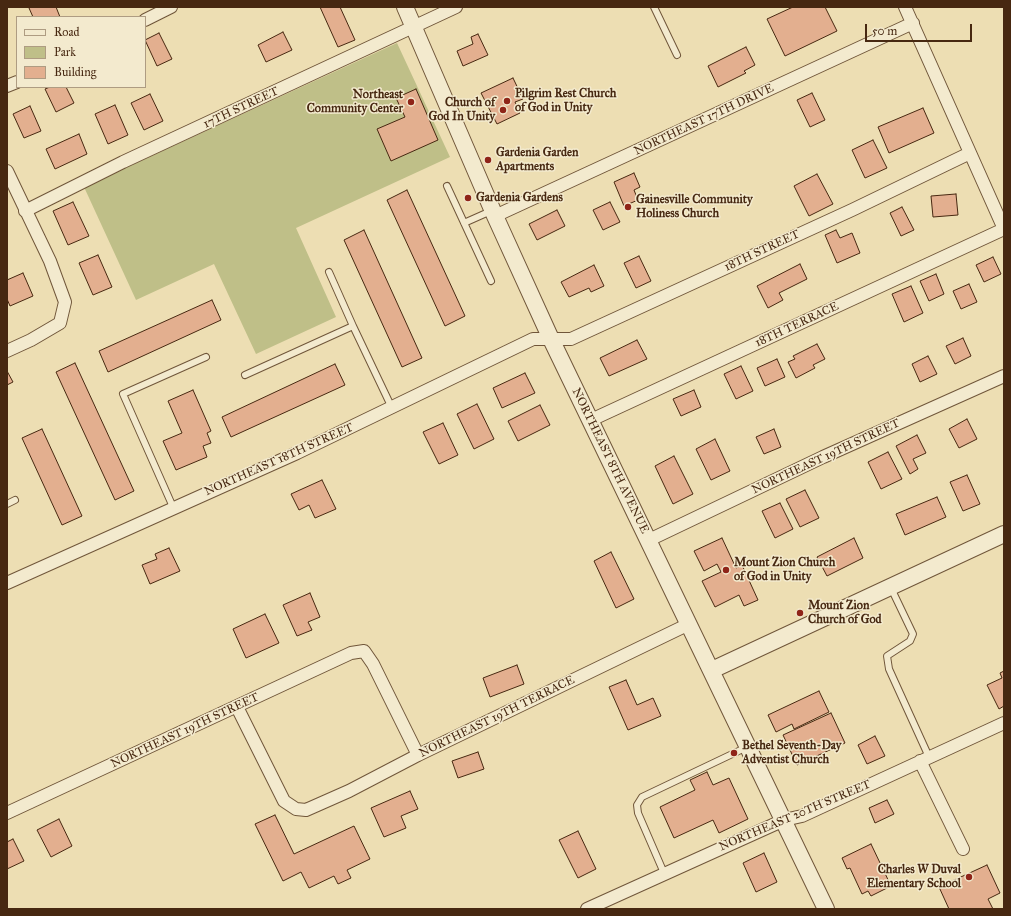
<!DOCTYPE html>
<style>
body{margin:0}
#map{position:relative;width:1011px;height:916px;overflow:hidden;background:#eddeb3;font-family:"IM FELL Great Primer",serif}
canvas{display:block}
.frame{position:absolute;inset:0;border:8px solid #472811;pointer-events:none}
.legend{position:absolute;left:16px;top:16px;width:130px;height:72px;box-sizing:border-box;background:#f3eace;border:1px solid #ae9c82;margin:0;padding:5px 7px;list-style:none;font-size:12px;color:#472811}
.legend li{display:flex;align-items:center;gap:8px;height:20px}
.legend b{width:20px;border:1px solid #ae9c82}
.scale{position:absolute;left:865px;top:24px;width:107px;height:18px;box-sizing:border-box;border:2px solid #472811;border-top:0;padding-left:5px;font-size:12px;line-height:14px;white-space:nowrap;color:#472811;-webkit-text-stroke:3px #f3eace;paint-order:stroke}
</style>
<div id="map">
<canvas width="1011" height="916"></canvas>
<div class="frame"></div>
<ul class="legend">
<li><b style="height:5px;background:#f3eace"></b>Road</li>
<li><b style="height:11px;background:#bfbf88"></b>Park</li>
<li><b style="height:11px;background:#e3af8f"></b>Building</li>
</ul>
<div class="scale">50 m</div>
</div>
<script>
const context = document.querySelector('canvas').getContext('2d');
context.lineJoin = 'round';
function fill(path, color) {
  context.fillStyle = color;
  context.fill(path, 'evenodd');
}
function poly(rows) {
  const path = new Path2D();
  for (const r of rows) {
    path.moveTo(r[0], r[1]);
    for (let i = 2; i < r.length; i += 2) path.lineTo(r[i], r[i + 1]);
  }
  return path;
}
function strokePath(path, color, width, dash) {
  context.strokeStyle = color;
  context.lineWidth = width;
  context.lineCap = dash ? 'butt' : 'round';
  context.setLineDash(dash || []);
  context.stroke(path);
}
function drawText(font, color, halo, rows, align = 'center') {
  context.font = font + ' "IM FELL Great Primer",serif';
  context.lineWidth = 3;
  context.setLineDash([]);
  context.textBaseline = 'middle';
  context.strokeStyle = halo;
  context.fillStyle = color;
  for (const [text, x, y, turn = 0] of rows) {
    context.save();
    context.translate(x, y);
    context.rotate((+turn || 0) * Math.PI / 180);
    context.textAlign = isNaN(turn) ? turn : align;
    if (halo) context.strokeText(text, 0, 0);
    context.fillText(text, 0, 0);
    context.restore();
  }
}
const green = poly([
 [397,43,450,157,296,228,336,317,256,354,214,264,136,300,84,187]
]);
const building = poly([
 [31,7,56,7,60,17,33,17,29,8,31,7],
 [320,7,340,7,355,40,338,47,320,7],
 [793,7,825,7,837,31,785,56,767,19,793,7],
 [283,32,292,50,266,62,258,45,283,32],
 [159,33,172,59,157,66,145,40,159,33],
 [478,34,488,55,463,66,457,51,473,44,471,37,478,34],
 [746,47,755,65,744,71,746,73,718,87,708,66,746,47],
 [513,78,523,99,515,102,520,113,497,124,481,93,513,78],
 [50,87,66,87,74,103,56,112,45,89,50,87],
 [416,89,438,140,391,161,377,129,405,117,396,98,416,89],
 [812,93,825,120,810,127,797,100,812,93],
 [150,94,163,121,144,130,131,103,150,94],
 [115,105,128,135,108,144,95,114,115,105],
 [30,106,41,131,24,138,13,114,30,106],
 [923,108,934,133,889,153,878,127,923,108],
 [79,134,87,154,55,169,46,149,79,134],
 [873,140,887,168,865,178,852,150,873,140],
 [634,173,640,187,634,190,638,200,624,206,614,182,634,173],
 [817,174,833,204,809,216,794,186,817,174],
 [407,190,465,316,445,326,387,200,407,190],
 [956,194,958,215,933,217,931,196,956,194],
 [73,202,89,236,68,245,53,211,73,202],
 [610,202,620,222,603,230,593,210,610,202],
 [902,207,914,230,901,236,890,213,902,207],
 [557,210,565,226,537,240,529,224,557,210],
 [364,230,422,358,402,367,344,240,364,230],
 [836,230,840,238,852,233,860,253,837,263,825,235,836,230],
 [98,255,112,287,93,295,79,263,98,255],
 [639,256,651,281,636,288,624,263,639,256],
 [993,257,1001,274,984,282,976,265,993,257],
 [800,264,807,279,779,293,783,300,768,308,757,286,800,264],
 [594,265,604,286,591,292,589,288,569,297,561,282,594,265],
 [23,273,33,296,10,306,7,299,7,280,23,273],
 [936,274,944,294,929,301,920,281,936,274],
 [969,284,977,302,961,309,953,291,969,284],
 [911,286,923,313,904,322,892,294,911,286],
 [212,300,221,320,108,372,99,351,212,300],
 [963,338,971,356,955,364,946,346,963,338],
 [637,340,647,359,609,376,600,358,637,340],
 [817,344,825,359,813,365,815,368,796,378,788,362,795,359,793,356,817,344],
 [928,356,937,374,920,382,912,364,928,356],
 [777,359,785,377,765,386,757,368,777,359],
 [75,363,134,491,115,500,56,372,75,363],
 [335,364,345,385,231,437,222,417,335,364],
 [741,366,753,391,736,399,724,374,741,366],
 [7,371,13,382,7,385,7,371],
 [525,373,535,393,502,408,493,388,525,373],
 [193,390,211,431,207,433,211,443,203,446,207,457,176,470,163,441,182,433,168,401,193,390],
 [694,390,701,407,681,416,673,399,694,390],
 [477,404,494,439,474,449,457,414,477,404],
 [540,405,550,425,518,441,508,421,540,405],
 [967,419,977,439,959,448,949,429,967,419],
 [443,423,458,455,439,464,423,432,443,423],
 [42,429,82,516,62,525,22,438,42,429],
 [774,429,781,447,764,454,756,437,774,429],
 [917,435,926,453,913,459,918,469,910,474,896,446,917,435],
 [715,439,730,471,711,480,696,449,715,439],
 [888,452,902,479,881,489,868,462,888,452],
 [674,456,693,494,673,504,655,466,674,456],
 [967,475,980,504,963,511,950,482,967,475],
 [322,480,336,509,315,518,309,505,299,510,291,494,322,480],
 [805,490,819,518,800,527,786,499,805,490],
 [937,497,946,517,905,535,896,514,937,497],
 [780,503,793,529,775,538,762,511,780,503],
 [722,538,736,568,742,565,758,600,744,606,739,595,715,607,702,581,721,572,717,564,704,571,694,551,722,538],
 [854,538,863,558,827,576,817,557,854,538],
 [169,548,180,571,150,584,142,565,157,559,155,554,169,548],
 [611,552,634,599,616,608,594,561,611,552],
 [310,593,320,617,308,622,312,630,297,636,283,605,310,593],
 [265,614,279,643,246,658,233,629,265,614],
 [517,665,524,684,490,697,483,678,517,665],
 [1004,671,1004,706,999,709,987,685,1002,678,1000,673,1004,671],
 [626,680,637,705,653,698,661,716,628,730,609,687,626,680],
 [819,691,829,712,794,729,792,724,776,732,768,715,819,691],
 [831,713,845,743,797,765,783,735,831,713],
 [875,736,885,756,867,764,858,745,875,736],
 [478,752,484,769,458,778,452,761,478,752],
 [707,772,713,785,729,778,748,819,719,833,713,820,674,838,660,807,695,790,690,780,707,772],
 [410,791,418,809,401,816,406,828,384,837,371,808,410,791],
 [887,800,894,814,875,823,869,808,887,800],
 [275,815,294,854,354,826,370,859,347,870,351,878,338,884,334,876,309,888,301,872,283,881,255,824,275,815],
 [59,819,72,846,51,857,37,830,59,819],
 [578,831,596,869,578,878,559,840,578,831],
 [13,839,24,861,7,869,7,842,13,839],
 [871,844,891,886,871,896,868,891,862,894,850,868,847,869,842,858,871,844],
 [764,853,777,882,756,892,743,863,764,853],
 [987,865,1000,893,988,899,993,909,949,909,939,887,987,865]
]);
const service = poly([
 [654,7,677,55],
 [447,186,491,281],
 [464,223,491,211],
 [329,272,353,326],
 [245,375,353,326,392,408],
 [7,504,15,500],
 [173,507,123,394,206,357],
 [891,588,913,634,910,641,887,656,889,669,929,757],
 [664,873,638,813,637,805,642,797,747,747]
]);
const minor = poly([
 [905,7,1004,229],
 [145,20,171,7],
 [7,86,17,82],
 [7,171,50,261,65,302,60,323,31,340,7,351],
 [25,211,123,162,456,7],
 [495,216,913,23],
 [591,420,1004,229],
 [649,540,823,457,1004,376],
 [7,583,297,453,533,339,571,339,852,210,970,153],
 [237,707,284,801,296,809,306,810,349,791,418,755,689,624],
 [920,761,963,849],
 [7,813,351,653,364,651,373,664,418,755],
 [587,909,784,820,802,816,1004,723]
]);
const tertiary = poly([
 [405,7,495,216,551,339,826,909],
 [712,670,1004,534]
]);
const markers = [
 [507,101,4,"#8f2418"],
 [411,102,4,"#8f2418"],
 [503,110,4,"#8f2418"],
 [488,160,4,"#8f2418"],
 [468,198,4,"#8f2418"],
 [628,207,4,"#8f2418"],
 [726,570,4,"#8f2418"],
 [800,613,4,"#8f2418"],
 [734,753,4,"#8f2418"],
 [969,877,4,"#8f2418"]
];
const poiNames = [
 ["Pilgrim Rest Church",515,94],
 ["of God in Unity",515,108],
 ["Northeast",403,95,"right"],
 ["Community Center",403,109,"right"],
 ["Church of",495,103,"right"],
 ["God In Unity",495,117,"right"],
 ["Gardenia Garden",496,153],
 ["Apartments",496,167],
 ["Gardenia Gardens",476,198],
 ["Gainesville Community",636,200],
 ["Holiness Church",636,214],
 ["Mount Zion Church",734,563],
 ["of God in Unity",734,577],
 ["Mount Zion",808,606],
 ["Church of God",808,620],
 ["Bethel Seventh-Day",742,746],
 ["Adventist Church",742,760],
 ["Charles W Duval",961,870,"right"],
 ["Elementary School",961,884,"right"]
];
const streetNames = [
 ["17TH STREET",241,108,-25],
 ["NORTHEAST 17TH DRIVE",704,120,-25],
 ["18TH STREET",762,251,-25],
 ["18TH TERRACE",797,325,-25],
 ["NORTHEAST 19TH STREET",826,457,-25],
 ["NORTHEAST 18TH STREET",279,460,-24],
 ["NORTHEAST 8TH AVENUE",610,461,64],
 ["NORTHEAST 19TH TERRACE",497,717,-26],
 ["NORTHEAST 19TH STREET",185,731,-25],
 ["NORTHEAST 20TH STREET",795,816,-23]
];
fill(green, '#bfbf88');
fill(building, '#e3af8f');
strokePath(building, '#472811', 1);
strokePath(service, '#70563a', 8);
strokePath(minor, '#70563a', 14);
strokePath(tertiary, '#70563a', 18);
strokePath(service, '#f3eace', 6);
strokePath(minor, '#f3eace', 12);
strokePath(tertiary, '#f3eace', 16);
for (const [x, y, r, color] of markers) {
  const dot = new Path2D();
  dot.arc(x, y, r, 0, 2 * Math.PI);
  context.fillStyle = color;
  context.fill(dot);
  strokePath(dot, '#f3eace', 1.5);
}
drawText('bold 12px', '#472811', '#f3eace', poiNames, 'left');
drawText('12px', '#472811', '#f3eace', streetNames);
</script>
